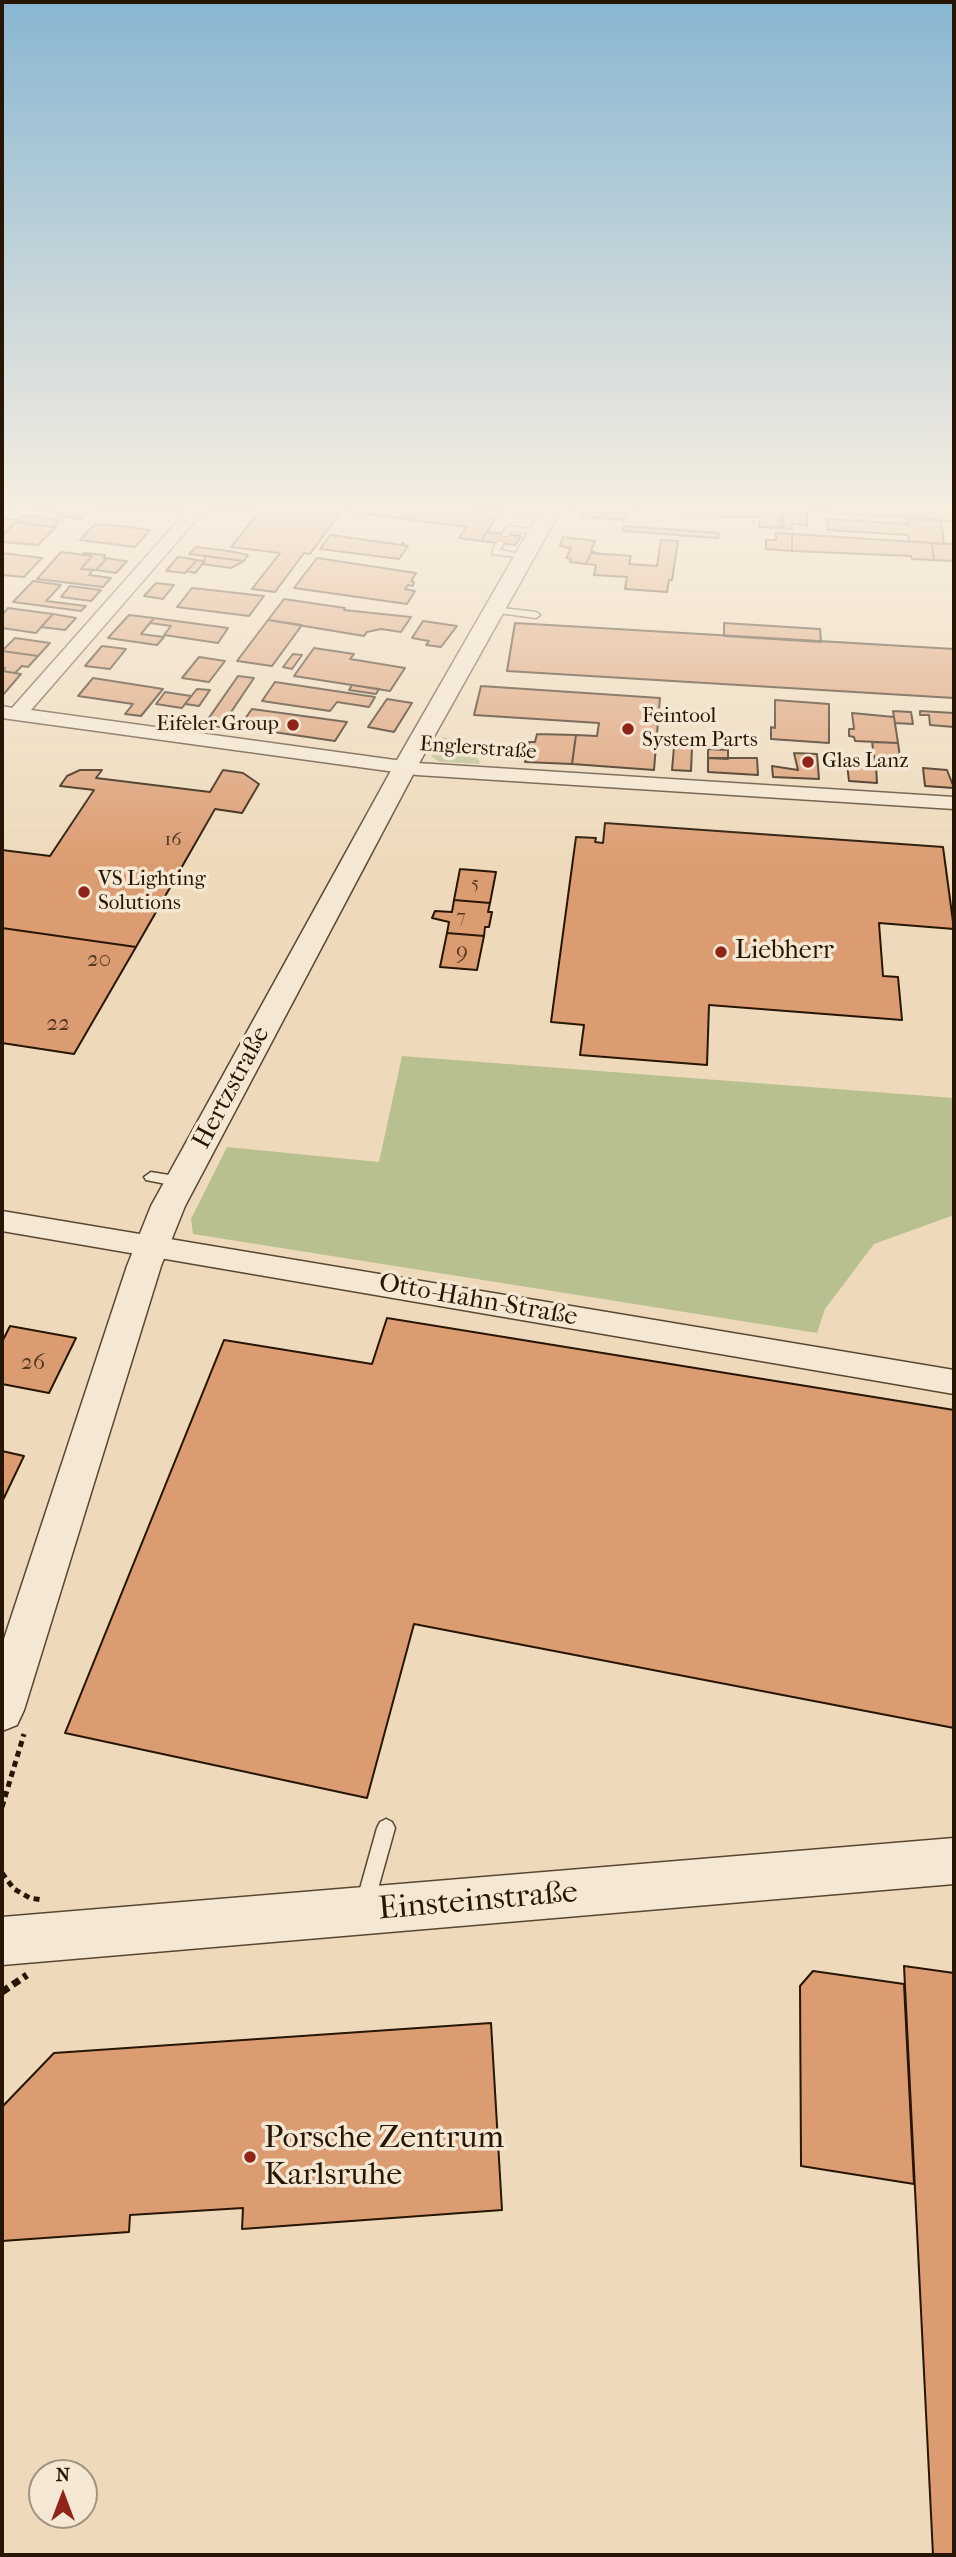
<!DOCTYPE html>
<meta charset="utf-8">
<style>
body{margin:0}
#map{position:relative;width:956px;height:2557px;overflow:hidden;background:#eedabb;font-family:"IM FELL French Canon",serif}
canvas{display:block}
.frame{position:absolute;inset:0;border:4px solid #271605;pointer-events:none}
.north{position:absolute;left:28px;top:2459px;width:70px;height:70px;box-sizing:border-box;background:#f4e7d3;border:2px solid #a29381;border-radius:50%;rotate:0deg;font-size:19px;font-weight:700;line-height:28px;text-align:center;color:#271605}
.north::after{content:'';display:block;margin:auto;width:24px;height:32px;background:#8f2418;clip-path:polygon(50% 0,100% 100%,50% 72%,0 100%)}
</style>
<div id="map">
<canvas width="956" height="2557"></canvas>
<div class="frame"></div>
<div class="north">N</div>
</div>
<script>
const context = document.querySelector('canvas').getContext('2d');
context.lineJoin = 'round';
function fill(path, color) {
  context.fillStyle = color;
  context.fill(path, 'evenodd');
}
function poly(rows) {
  const path = new Path2D();
  for (const r of rows) {
    path.moveTo(r[0], r[1]);
    for (let i = 2; i < r.length; i += 2) path.lineTo(r[i], r[i + 1]);
  }
  return path;
}
function strokePath(path, color, width, dash) {
  context.strokeStyle = color;
  context.lineWidth = width;
  context.lineCap = dash ? 'butt' : 'round';
  context.setLineDash(dash || []);
  context.stroke(path);
}
function drawText(font, color, halo, rows, align = 'center') {
  context.font = font + ' "IM FELL French Canon",serif';
  context.lineWidth = 7;
  context.setLineDash([]);
  context.textBaseline = 'middle';
  context.strokeStyle = halo;
  context.fillStyle = color;
  for (const [text, x, y, turn = 0] of rows) {
    context.save();
    context.translate(x, y);
    context.rotate((+turn || 0) * Math.PI / 180);
    context.textAlign = isNaN(turn) ? turn : align;
    if (halo) context.strokeText(text, 0, 0);
    context.fillText(text, 0, 0);
    context.restore();
  }
}
const green = poly([
 [442,737,451,738,479,760,480,764,439,762,431,756],
 [402,1056,954,1098,954,1215,874,1244,825,1309,817,1333,193,1234,191,1219,227,1147,379,1162]
]);
const building = poly([
 [2,506,35,506,29,511,2,506],
 [67,506,93,506,81,519,57,516,67,506],
 [264,506,345,506,310,554,304,553,275,592,252,589,280,553,231,547,264,506],
 [357,506,461,506,458,511,497,516,481,541,459,538,467,527,353,512,357,506],
 [585,506,723,506,721,514,630,508,626,520,582,517,585,506],
 [723,506,762,506,760,517,719,517,723,506],
 [762,506,783,506,781,528,759,527,762,506],
 [783,506,807,506,807,525,792,524,792,529,783,528,783,506],
 [839,506,925,506,927,518,840,514,839,506],
 [925,506,954,506,954,522,927,518,925,506],
 [23,515,60,520,53,527,16,522,23,515],
 [2,518,18,520,2,536,2,518],
 [827,519,908,524,907,519,941,521,944,544,909,541,908,535,828,530,827,519],
 [16,522,53,527,56,527,38,545,2,542,2,536,16,522],
 [105,524,150,530,135,547,80,540,94,525,105,524],
 [624,526,719,533,718,538,623,531,624,526],
 [487,532,521,536,515,545,481,541,487,532],
 [776,533,792,534,792,551,766,549,766,540,776,540,776,533],
 [792,534,932,543,934,560,912,559,911,556,792,551,792,534],
 [330,535,402,545,408,546,399,559,320,549,330,535],
 [563,537,595,541,591,551,600,554,591,553,586,564,570,562,571,559,566,558,571,548,560,546,563,537],
 [661,540,678,541,672,580,669,580,667,592,625,589,627,577,594,575,596,565,586,564,591,553,631,556,629,564,657,566,661,540],
 [932,543,954,544,954,561,934,560,932,543],
 [196,547,229,551,248,555,244,561,189,554,196,547],
 [61,552,92,556,81,569,93,570,89,575,111,578,103,587,37,579,61,552],
 [2,553,42,558,24,577,2,575,2,553],
 [84,553,105,555,103,558,107,558,96,570,81,569,92,556,82,555,84,553],
 [206,556,244,561,231,568,202,564,206,556],
 [178,557,186,558,197,560,185,573,166,571,178,557],
 [107,558,117,560,127,561,116,573,96,570,107,558],
 [317,558,416,573,411,581,414,582,413,586,408,585,405,589,415,591,407,604,294,588,317,558],
 [197,560,205,561,195,573,187,571,197,560],
 [33,581,61,585,46,601,86,606,81,611,13,602,33,581],
 [156,583,174,585,163,599,144,596,156,583],
 [70,586,101,590,91,601,61,597,70,586],
 [192,588,264,596,249,616,177,607,192,588],
 [284,599,345,608,344,610,411,617,401,632,381,629,367,632,364,636,268,620,284,599],
 [8,608,53,614,36,633,2,628,2,615,8,608],
 [53,614,76,618,65,630,41,627,53,614],
 [129,615,154,618,141,634,164,637,157,645,108,638,129,615],
 [154,618,228,628,218,643,164,635,171,626,150,623,154,618],
 [268,620,302,625,272,666,237,661,268,620],
 [423,621,457,626,441,647,426,645,429,641,412,638,423,621],
 [515,623,954,649,954,698,507,671,515,623],
 [724,623,820,629,821,642,724,636,724,623],
 [15,638,50,643,38,656,2,651,15,638],
 [102,646,126,649,110,669,85,666,102,646],
 [314,648,354,654,350,659,405,668,390,691,294,676,314,648],
 [2,651,38,656,28,667,22,666,15,673,2,671,5,668,2,667,2,651],
 [293,654,302,655,292,669,283,667,293,654],
 [199,657,225,661,209,682,182,678,199,657],
 [2,671,21,674,2,696,2,671],
 [238,676,254,678,221,727,204,725,238,676],
 [93,678,163,689,141,716,125,714,133,704,78,696,93,678],
 [275,682,375,697,369,707,337,702,330,711,262,701,275,682],
 [352,685,379,689,376,694,349,690,352,685],
 [481,686,660,698,654,770,572,764,576,735,597,736,599,723,474,715,481,686],
 [197,689,210,690,199,706,185,704,197,689],
 [165,692,191,696,182,708,156,704,165,692],
 [387,699,412,703,394,732,368,727,387,699],
 [775,700,829,704,829,743,771,739,771,727,775,728,775,700],
 [252,709,347,722,335,741,239,727,252,709],
 [893,711,911,712,913,724,895,723,893,711],
 [920,711,954,713,954,727,930,725,929,715,920,715,920,711],
 [852,713,894,717,898,743,855,741,854,737,849,736,849,729,854,729,852,713],
 [537,734,576,735,572,764,525,762,529,742,535,742,537,734],
 [680,742,690,743,692,748,691,771,672,770,674,747,679,747,680,742],
 [872,742,898,743,901,764,875,763,872,742],
 [708,749,728,750,728,759,708,758,708,749],
 [794,753,817,754,819,779,773,777,772,766,798,770,794,753],
 [708,758,757,758,758,775,708,772,708,758],
 [847,764,876,766,877,783,849,781,847,764],
 [923,768,947,770,954,788,925,786,923,768],
 [80,770,102,770,96,778,210,792,223,770,243,773,259,784,242,813,215,809,136,947,2,928,2,850,50,856,94,790,60,786,67,776,80,770],
 [605,823,943,847,954,929,879,923,883,976,898,977,902,1020,709,1005,707,1065,580,1055,584,1025,551,1022,576,837,596,838,595,842,603,843,605,823],
 [460,869,496,872,490,903,454,900,460,869],
 [454,900,490,903,488,912,492,912,489,927,485,927,484,936,447,933,449,922,432,918,435,911,452,912,454,900],
 [2,928,136,947,74,1054,2,1043,2,928],
 [447,933,484,936,477,970,440,967,447,933],
 [387,1318,954,1410,954,1728,414,1624,367,1798,65,1733,224,1340,372,1364,387,1318],
 [10,1326,76,1338,49,1393,2,1384,2,1342,10,1326],
 [2,1451,24,1456,2,1502,2,1451],
 [904,1966,954,1973,954,2555,933,2555,904,1966],
 [813,1971,904,1984,914,2184,801,2166,800,1986,813,1971],
 [491,2023,502,2210,242,2229,243,2208,130,2215,129,2232,2,2241,2,2107,54,2053,491,2023]
]);
const pathFar2 = poly([
 [402,545,405,540]
]);
const pathFar1 = poly([
 [2,1807,24,1734],
 [2,1873,14,1889,30,1898,42,1900]
]);
const path = poly([
 [2,1992,27,1975]
]);
const service = poly([
 [509,526,538,530,542,532,538,534,511,531,508,536,502,536,505,528,509,526],
 [500,541,504,543,500,550,529,556,525,558,492,554,496,543,500,541],
 [494,607,536,612,540,615,536,618,491,612,491,608,494,607],
 [151,1172,181,1177,188,1182,181,1187,146,1180,144,1177,151,1172],
 [386,1819,392,1822,395,1828,374,1903,372,1910,365,1912,358,1910,356,1903,377,1828,380,1822,386,1819]
]);
const minor = poly([
 [191,506,208,506,31,710,417,763,954,797,954,809,417,775,2,718,2,706,12,708,191,506],
 [505,506,551,506,559,511,551,516,513,511,505,506],
 [2,1211,954,1370,954,1394,2,1231,2,1211]
]);
const tertiary = poly([
 [543,506,563,506,417,767,185,1206,161,1266,24,1710,17,1725,2,1731,2,1645,127,1266,151,1206,393,767,543,506],
 [954,1838,954,1884,2,1965,2,1917,954,1838]
]);
const markers = [
 [293,725,7,"#8f2418"],
 [628,729,7,"#8f2418"],
 [808,762,7,"#8f2418"],
 [84,892,7,"#8f2418"],
 [721,952,7,"#8f2418"],
 [250,2157,7,"#8f2418"]
];
const farNumbernames = [
 ["16",173,840],
 ["5",475,884],
 ["7",461,917]
];
const farPoinames = [
 ["Feintool",642,717],
 ["System Parts",642,741],
 ["Eifeler Group",279,725,"right"],
 ["Glas Lanz",822,762],
 ["VS Lighting",98,880],
 ["Solutions",98,904]
];
const farStreetnames = [
 ["Englerstraße",478,749,4]
];
const numberNames = [
 ["9",462,952],
 ["20",99,960],
 ["22",58,1024],
 ["26",33,1363]
];
const poiNames = [
 ["Liebherr",735,952]
];
const streetNames = [
 ["Hertzstraße",232,1088,-62],
 ["Otto-Hahn-Straße",478,1301,10]
];
const nearStreetnames = [
 ["Einsteinstraße",478,1902,-5]
];
const nearPoinames = [
 ["Porsche Zentrum",264,2139],
 ["Karlsruhe",264,2176]
];
fill(green, '#b9c090');
fill(building, '#db9c72');
strokePath(building, '#271605', 2);
strokePath(service, '#594732', 3);
strokePath(minor, '#594732', 3);
strokePath(tertiary, '#594732', 3);
strokePath(pathFar2, '#271605', 2.5, [3.5, 2.5]);
strokePath(pathFar1, '#271605', 5, [6, 4.5]);
strokePath(path, '#271605', 7, [8, 5]);
fill(service, '#f4e7d3');
fill(minor, '#f4e7d3');
fill(tertiary, '#f4e7d3');
const sky = context.createLinearGradient(0, 0, 0, 864);
sky.addColorStop(0, '#88b6d2');
sky.addColorStop(0.59, '#f7eee0');
sky.addColorStop(1, '#f7eee000');
context.fillStyle = sky;
context.fillRect(0, 0, 956, 864);
for (const [x, y, r, color] of markers) {
  const dot = new Path2D();
  dot.arc(x, y, r, 0, 2 * Math.PI);
  context.fillStyle = color;
  context.fill(dot);
  strokePath(dot, '#f4e7d3', 2.5);
}
drawText('19px', '#543820', null, farNumbernames);
drawText('21px', '#271605', '#f4e7d3', farPoinames, 'left');
drawText('21px', '#271605', '#f4e7d3', farStreetnames);
drawText('23px', '#543820', null, numberNames);
drawText('26px', '#271605', '#f4e7d3', poiNames, 'left');
drawText('26px', '#271605', '#f4e7d3', streetNames);
drawText('32px', '#271605', '#f4e7d3', nearStreetnames);
drawText('32px', '#271605', '#f4e7d3', nearPoinames, 'left');
</script>
